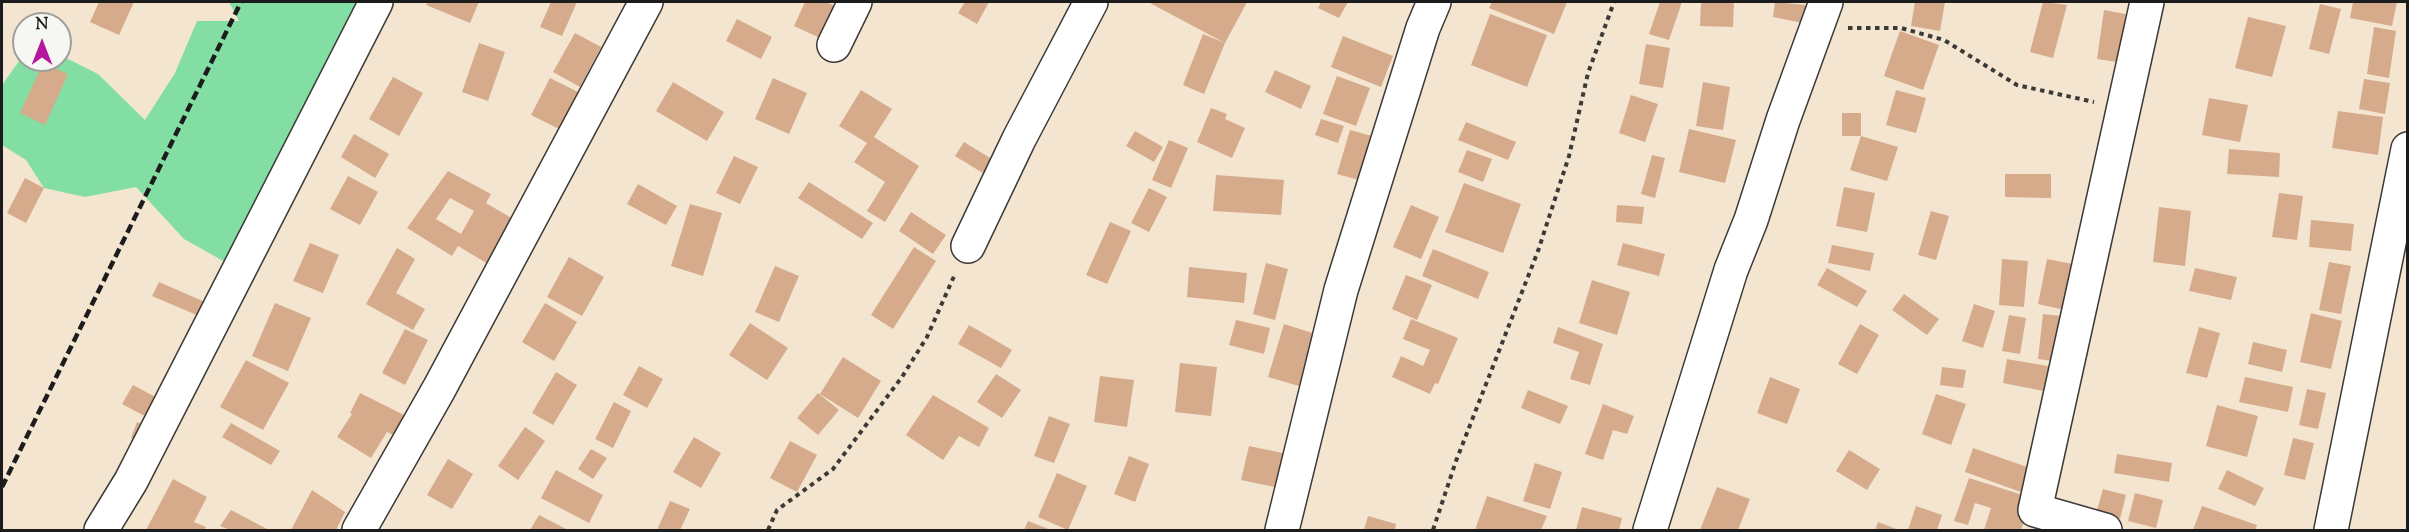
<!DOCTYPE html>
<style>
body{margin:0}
#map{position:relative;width:2409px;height:532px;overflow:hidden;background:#f4e5d1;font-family:"Sorts Mill Goudy",serif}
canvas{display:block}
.frame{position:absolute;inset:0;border:3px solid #1c1c1c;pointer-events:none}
.north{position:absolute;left:12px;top:12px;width:60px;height:60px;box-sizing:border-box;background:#f6f6f2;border:2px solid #9f9f9c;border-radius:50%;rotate:0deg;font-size:16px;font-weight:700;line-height:24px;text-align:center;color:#1c1c1c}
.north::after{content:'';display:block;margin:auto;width:21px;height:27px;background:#b5179e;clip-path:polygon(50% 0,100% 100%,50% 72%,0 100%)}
</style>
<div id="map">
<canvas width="2409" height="532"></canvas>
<div class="frame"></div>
<div class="north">N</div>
</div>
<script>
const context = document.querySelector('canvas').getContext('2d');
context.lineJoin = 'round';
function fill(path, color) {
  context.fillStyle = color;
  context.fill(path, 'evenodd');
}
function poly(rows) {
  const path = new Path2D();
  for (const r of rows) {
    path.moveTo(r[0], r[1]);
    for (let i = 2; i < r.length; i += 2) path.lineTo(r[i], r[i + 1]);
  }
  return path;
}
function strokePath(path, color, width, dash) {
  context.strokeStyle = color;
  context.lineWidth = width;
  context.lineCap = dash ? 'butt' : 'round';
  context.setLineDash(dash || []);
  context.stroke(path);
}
const green = poly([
 [229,2,379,2,225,262,184,239,136,187,85,197,44,188,26,160,2,145,2,85,24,54,24,60,60,60,60,55,98,74,145,120,175,73,197,21,239,21]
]);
const building = poly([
 [99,2,134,2,119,35,90,22],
 [428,2,479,2,470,23,426,5],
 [551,2,577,2,562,36,540,27],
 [805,2,826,2,835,6,820,38,794,26],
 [965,2,989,2,977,24,958,13],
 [1148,2,1247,2,1225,43,1204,94,1183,85,1203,34,1225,43],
 [1321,2,1348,2,1339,18,1318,8],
 [1492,2,1567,2,1554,34,1489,8],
 [1660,2,1682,2,1669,40,1649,34],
 [1701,2,1734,2,1733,27,1700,26],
 [1775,2,1806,5,1803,23,1773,17],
 [1915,2,1945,2,1940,31,1911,26],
 [2043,2,2067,5,2053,58,2030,52],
 [2353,2,2397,2,2392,26,2350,18],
 [2320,4,2341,9,2329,54,2309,49],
 [2104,10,2130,15,2123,63,2097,59],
 [1490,14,1547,35,1527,87,1471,65],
 [2248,17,2286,26,2272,77,2235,68],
 [737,19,772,37,761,59,726,41],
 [2374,27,2396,31,2389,78,2367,74],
 [1900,31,1939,45,1923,90,1884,76],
 [575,33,601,47,580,87,553,72],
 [1343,36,1393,56,1381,87,1331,67],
 [479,43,505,52,488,101,462,92],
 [1646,44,1670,48,1663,88,1639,84],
 [43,63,68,74,45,125,20,113],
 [1275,70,1311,86,1301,109,1265,92],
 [1337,76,1370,88,1356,126,1323,114],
 [393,77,423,93,399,136,369,119],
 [550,78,578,92,559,129,531,115],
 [773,78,807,93,789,134,755,119],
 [2364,79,2390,83,2385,114,2359,109],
 [673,82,724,112,707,141,656,111],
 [1703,82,1730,87,1723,130,1696,126],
 [861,90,892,109,874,137,919,166,885,222,867,211,885,182,854,162,867,143,839,126],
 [1896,90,1926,98,1916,133,1886,125],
 [1631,95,1658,104,1645,142,1619,133],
 [2209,98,2248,105,2240,142,2202,135],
 [1211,108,1227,114,1225,119,1245,128,1232,158,1197,142],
 [2338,111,2383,117,2378,155,2332,148],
 [1842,113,1861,113,1861,136,1842,136],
 [1321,119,1344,126,1338,143,1315,135],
 [1466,122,1516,142,1508,160,1458,140],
 [1689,129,1736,140,1725,183,1679,172],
 [1350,130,1379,138,1366,182,1337,174],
 [1135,131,1163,147,1154,162,1126,146],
 [354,134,389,154,375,178,341,157],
 [1861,136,1898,147,1887,181,1850,170],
 [1169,140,1188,148,1171,188,1152,180],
 [964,142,1000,164,991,178,955,156],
 [2229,149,2280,153,2279,177,2227,174],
 [1467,150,1492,159,1483,182,1458,172],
 [1652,155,1665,158,1655,198,1641,194],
 [734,156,758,167,740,204,716,193],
 [448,171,491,194,486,203,515,220,488,264,458,246,452,256,407,228],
 [450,198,474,211,461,234,436,219],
 [2005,174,2051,174,2051,198,2005,197],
 [1216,175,1284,180,1281,215,1213,211],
 [348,176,378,192,360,225,330,209],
 [25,178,44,188,26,223,7,213],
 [809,182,873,223,862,239,798,198],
 [1464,183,1521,204,1503,253,1445,232],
 [638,184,677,206,666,225,627,204],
 [1844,187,1875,193,1867,232,1836,226],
 [1149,188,1167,197,1149,232,1131,223],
 [2279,193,2303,196,2297,240,2272,237],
 [690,204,722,213,703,276,671,266],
 [1411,205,1439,217,1421,259,1393,247],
 [1617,205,1644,207,1642,224,1616,222],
 [2159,207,2191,211,2185,266,2153,262],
 [1931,211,1949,216,1936,260,1918,255],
 [911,212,946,235,933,254,899,231],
 [2311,220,2354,224,2351,251,2309,247],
 [1110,222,1131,231,1107,284,1086,275],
 [310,243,339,255,323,293,293,281],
 [1623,243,1665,254,1659,276,1617,265],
 [1832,245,1874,253,1870,271,1828,263],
 [914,247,936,261,893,329,871,315],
 [397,248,415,259,396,293,425,309,413,330,366,304],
 [1433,249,1489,272,1478,299,1422,276],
 [569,257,604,277,582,316,547,297],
 [2002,259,2028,261,2024,307,1999,305],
 [2047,259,2083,266,2074,312,2038,304],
 [2329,262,2351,266,2341,314,2319,310],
 [1266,263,1288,269,1275,320,1253,314],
 [775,266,799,276,779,322,755,312],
 [1189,267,1247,273,1244,303,1187,297],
 [1827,268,1867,291,1857,307,1817,285],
 [2195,268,2237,277,2231,300,2189,291],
 [1406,275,1432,285,1417,320,1392,309],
 [1592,280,1630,292,1617,335,1579,323],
 [159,282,205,302,199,316,152,296],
 [1904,294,1939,319,1927,335,1892,310],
 [275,303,311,318,288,371,252,356],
 [545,303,577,322,554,361,522,342],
 [1974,304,1995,311,1983,348,1962,341],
 [2311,313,2342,321,2331,369,2300,362],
 [2043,314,2080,318,2075,364,2038,359],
 [2009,315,2026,318,2020,354,2002,351],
 [1411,319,1458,338,1438,384,1435,383,1430,394,1392,377,1401,356,1423,366,1430,350,1403,339],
 [1236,320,1270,328,1264,354,1229,345],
 [750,323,788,348,767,380,729,355],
 [1284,324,1325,337,1309,389,1268,377],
 [1860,324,1879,335,1857,374,1838,364],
 [969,325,1012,350,1001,368,958,344],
 [1558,327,1603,344,1590,385,1570,379,1579,352,1553,343],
 [2199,327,2220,333,2207,378,2186,373],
 [405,329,428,340,405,385,382,373],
 [2253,342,2287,350,2282,372,2248,364],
 [843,357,881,381,858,418,820,394],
 [2007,359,2059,368,2054,393,2003,383],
 [246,360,289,383,263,430,220,407],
 [1180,363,1217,367,1211,416,1175,412],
 [639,366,663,379,647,408,623,395],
 [1942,367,1966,370,1963,388,1940,385],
 [556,372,577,385,553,425,532,413],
 [996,374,1021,390,1002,418,977,402],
 [1100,376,1134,380,1127,427,1094,422],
 [1770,377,1800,389,1787,424,1757,413],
 [2245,377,2293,387,2288,412,2239,402],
 [133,385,165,402,154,421,122,404],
 [2307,389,2326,393,2318,429,2299,425],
 [1528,390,1568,406,1560,424,1521,408],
 [360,393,414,420,404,440,387,432,371,458,337,437,352,414,350,413],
 [818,393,839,410,818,435,797,418],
 [1936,394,1966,404,1951,445,1922,434],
 [933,395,989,428,979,447,959,436,943,460,906,435],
 [614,402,631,411,613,448,595,439],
 [1603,404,1634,416,1627,434,1613,430,1603,460,1585,454],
 [2217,405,2258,416,2247,457,2206,446],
 [1049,416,1070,424,1054,463,1034,456],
 [137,422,151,427,146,443,131,438],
 [231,423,280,451,271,465,222,437],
 [525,427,545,441,518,480,498,466],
 [694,437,721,453,701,488,673,472],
 [2293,438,2314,443,2305,480,2284,475],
 [790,441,817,455,797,492,770,478],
 [1249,446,1292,455,1284,489,1241,480],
 [1973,448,2030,468,2021,492,1965,472],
 [591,449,607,458,593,479,578,469],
 [1849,450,1880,469,1867,490,1836,471],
 [2117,454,2172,463,2169,482,2114,473],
 [1129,456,1149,464,1135,502,1114,494],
 [448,459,473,474,452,509,427,495],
 [1535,463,1562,472,1550,509,1523,501],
 [556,470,603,495,589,523,541,498],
 [2227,470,2264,488,2255,506,2218,489],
 [1057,473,1087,486,1068,530,1038,517],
 [1969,478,2032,498,2021,530,1984,530,1991,508,1975,503,1968,525,1954,521],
 [173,479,207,497,194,522,206,527,204,530,146,530],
 [1717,487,1750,499,1738,530,1700,530],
 [2103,489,2126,495,2120,519,2096,513],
 [312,490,345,512,336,530,291,530],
 [2135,493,2163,500,2156,528,2128,521],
 [1487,496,1547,516,1541,530,1475,530],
 [670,501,690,509,680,530,657,530],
 [1916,506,1942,515,1937,530,1908,530],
 [2202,506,2257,525,2255,530,2193,530],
 [1582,507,1622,518,1619,530,1576,530],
 [231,510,269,530,230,530,220,526],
 [539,515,568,530,530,530],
 [1368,516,1396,524,1395,530,1364,530],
 [1028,521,1051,530,1024,530],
 [1878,522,1899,530,1875,530]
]);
const path = poly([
 [1848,28,1901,28,1944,40,2017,85,2094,102],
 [768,530,777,510,833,469,902,377,927,337,955,274],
 [1433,530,1456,461,1538,251,1569,156,1588,73,1614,2]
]);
const minor = poly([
 [834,45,855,2],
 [968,246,1019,139,1091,2],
 [101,530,131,481,376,2],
 [359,530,439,389,646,2],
 [1282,530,1341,290,1423,28,1434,2],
 [1650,530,1731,270,1751,220,1783,120,1826,2],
 [2105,530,2035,510,2147,2],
 [2331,530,2408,149]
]);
const rail = poly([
 [2,487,241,2]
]);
fill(green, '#83dea4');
fill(building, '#d6ab8b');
strokePath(minor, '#3c3a37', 36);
strokePath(path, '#3c3a37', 4, [4.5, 4.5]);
strokePath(minor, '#fff', 33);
strokePath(rail, '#1c1c1c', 4.5, [9, 4.5]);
</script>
